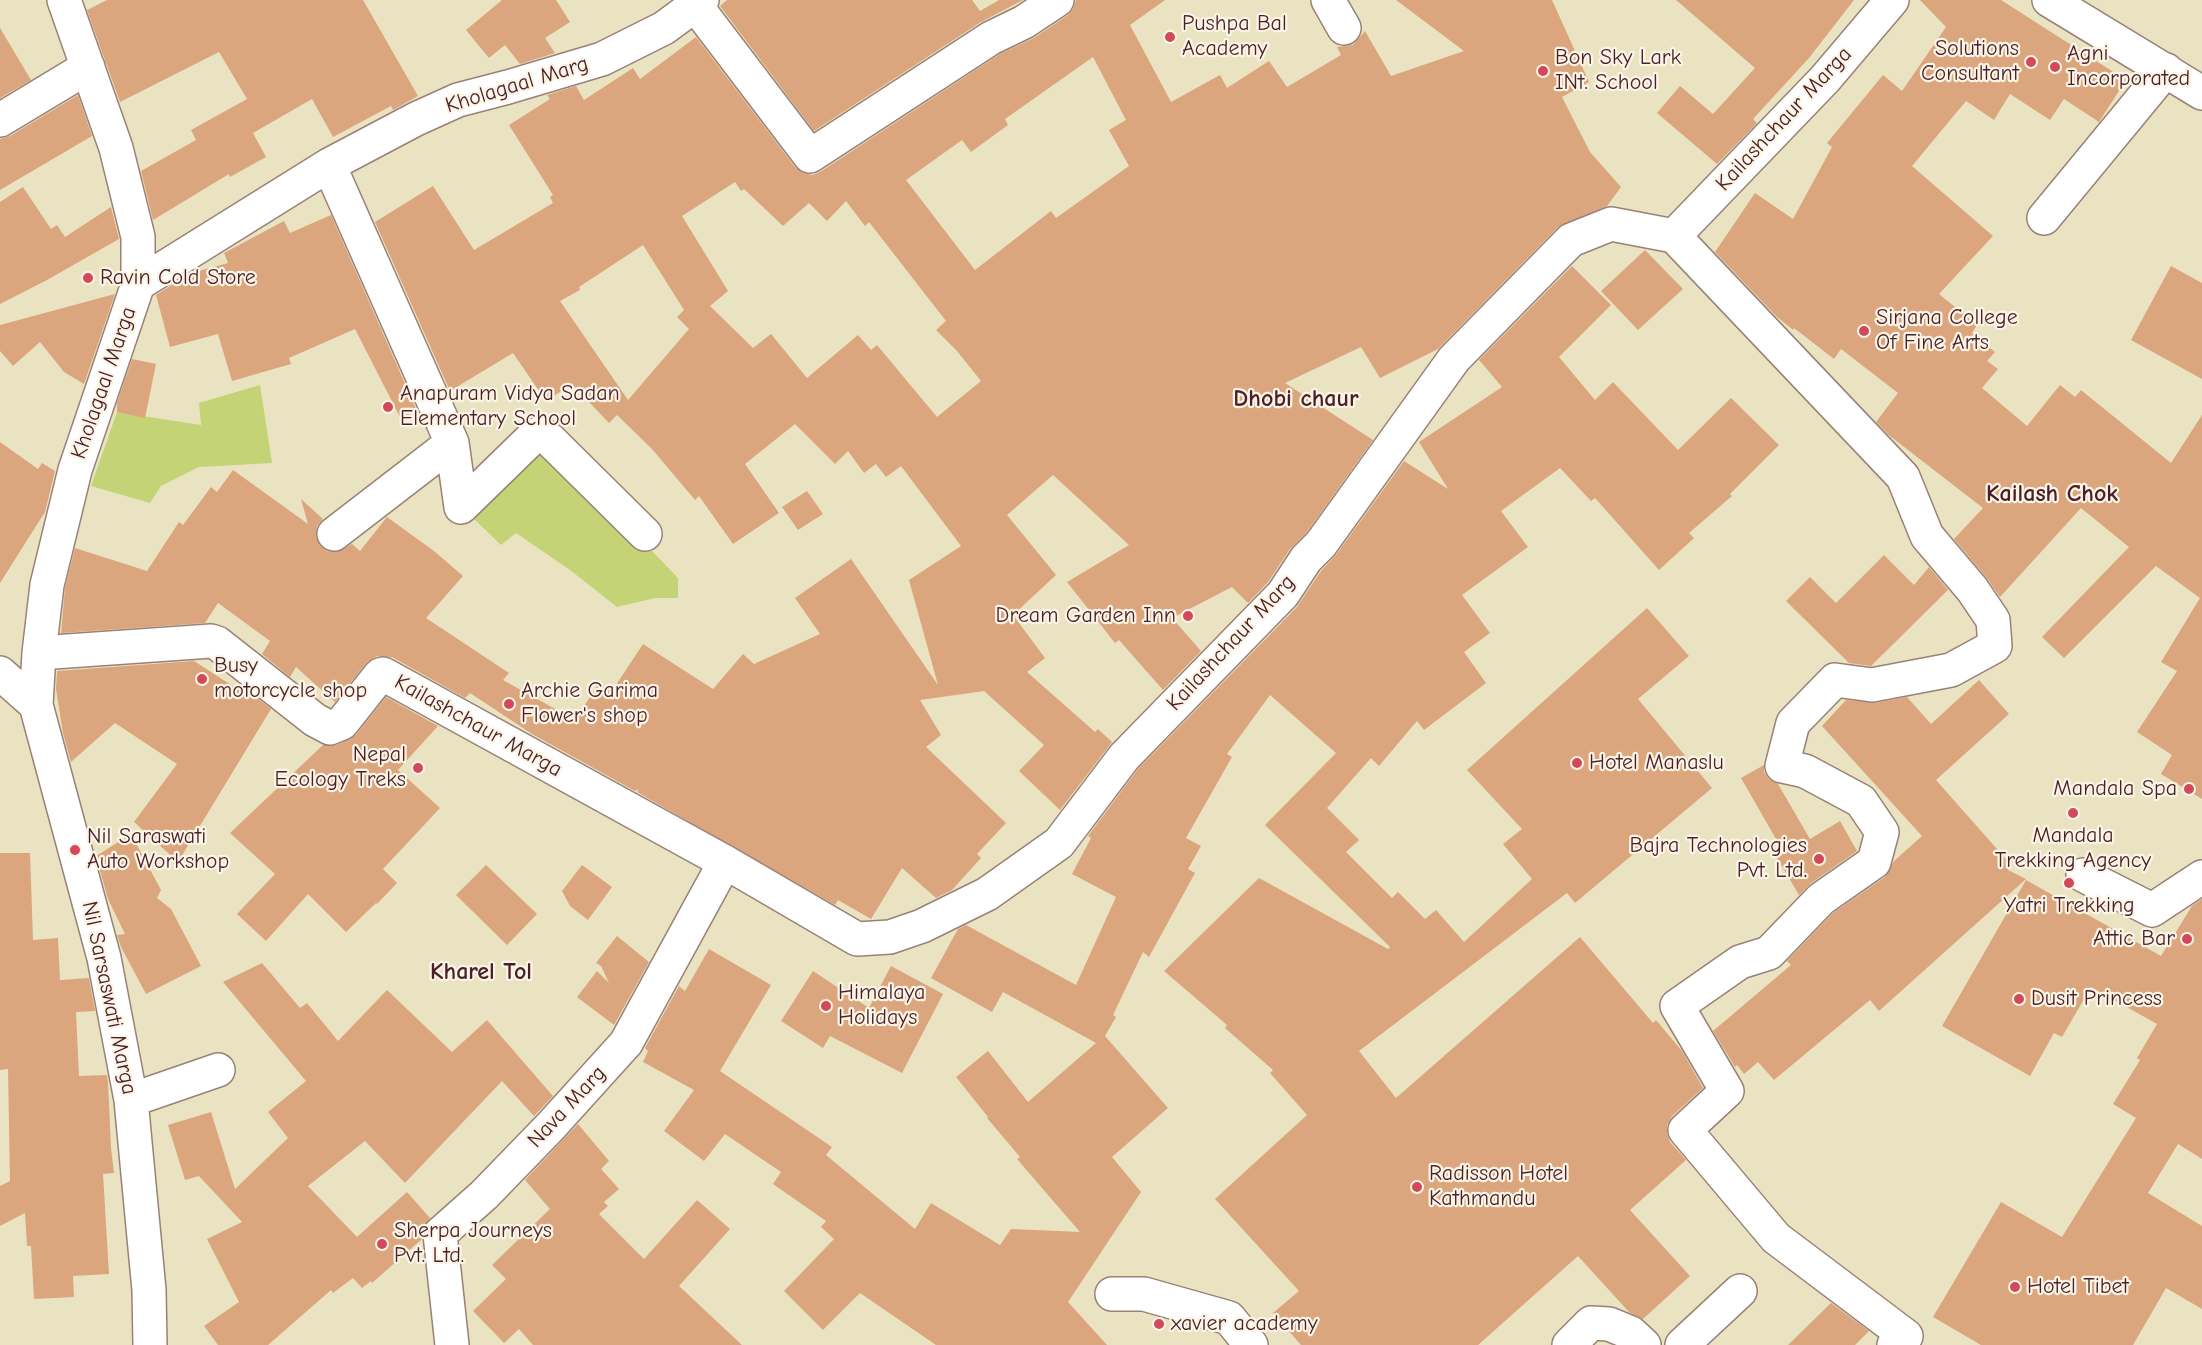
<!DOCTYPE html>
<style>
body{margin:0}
canvas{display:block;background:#eae3c2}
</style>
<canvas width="2202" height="1345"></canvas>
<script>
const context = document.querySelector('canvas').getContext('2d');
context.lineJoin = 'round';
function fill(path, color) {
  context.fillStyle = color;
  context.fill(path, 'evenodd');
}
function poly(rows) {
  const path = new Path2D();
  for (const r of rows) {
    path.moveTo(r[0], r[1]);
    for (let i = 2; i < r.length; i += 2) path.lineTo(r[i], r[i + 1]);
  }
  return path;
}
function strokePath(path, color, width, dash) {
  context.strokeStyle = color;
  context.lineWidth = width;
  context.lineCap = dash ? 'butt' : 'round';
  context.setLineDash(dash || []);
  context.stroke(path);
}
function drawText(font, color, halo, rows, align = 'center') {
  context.font = font + ' "Comic Neue",sans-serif';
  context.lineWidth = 4.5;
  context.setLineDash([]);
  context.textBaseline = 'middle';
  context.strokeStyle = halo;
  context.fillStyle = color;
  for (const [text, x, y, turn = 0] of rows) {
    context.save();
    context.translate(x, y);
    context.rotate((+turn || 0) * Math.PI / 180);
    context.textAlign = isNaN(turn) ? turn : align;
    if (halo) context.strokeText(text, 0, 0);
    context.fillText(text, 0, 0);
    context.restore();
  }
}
const green = poly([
 [260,385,272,463,199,467,161,486,150,503,91,486,117,412,201,425,199,403],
 [548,443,678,578,678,598,655,598,617,607,570,570,516,533,501,545,467,512]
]);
const building = poly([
 [107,0,363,0,418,96,393,110,391,106,333,137,312,99,253,133,266,157,230,177,229,174,153,220,141,171,196,140,191,130,247,99,219,52,120,102,87,10],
 [502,0,556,0,570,22,545,38,555,53,520,64,505,45,489,58,466,30],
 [727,0,972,0,980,11,999,0,1023,0,981,22,814,131,720,6],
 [1076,0,1165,0,1130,25,1171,102,1220,75,1227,88,1269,61,1287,87,1341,55,1337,47,1353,45,1365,31,1391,76,1464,51,1396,0,1552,0,1589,82,1562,97,1590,152,1621,187,1607,206,1558,227,1438,349,1380,378,1361,347,1285,383,1373,440,1307,532,1290,549,1268,582,1248,603,1232,587,1172,618,1201,651,1163,690,1119,640,1115,643,1067,582,1129,545,1053,475,1007,515,1056,575,1013,615,1045,658,1027,672,1095,732,1098,729,1112,742,1060,810,1019,771,1044,745,984,691,920,700,941,735,926,747,1006,823,977,854,981,858,952,890,936,898,902,868,871,919,838,900,835,905,637,792,639,789,635,791,532,734,470,693,465,698,392,657,377,656,366,663,335,702,296,667,290,677,262,654,270,641,218,603,205,623,61,633,65,588,75,548,147,571,179,522,183,525,211,487,217,492,233,470,308,524,301,499,323,519,317,526,316,537,320,546,327,551,337,552,352,544,360,551,387,517,434,551,463,576,426,618,509,673,503,680,575,720,599,683,612,691,643,644,713,689,743,654,754,664,820,634,795,598,851,559,938,685,909,580,961,546,901,466,886,477,876,464,864,473,848,451,835,464,795,424,745,464,779,513,733,544,699,496,695,500,652,449,617,415,609,423,572,384,546,401,513,353,450,391,375,222,433,186,474,250,553,203,550,197,553,195,509,125,550,99,547,95,576,86,584,100,633,68,640,79,696,37,795,167,803,173,812,175,820,172,1000,54,1034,38,1068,15,1073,9],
 [1093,57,1126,120,1109,130,1129,166,1056,218,1051,211,975,270,906,180,962,140,971,152,1008,125,1005,119],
 [735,182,741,191,744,189,783,226,809,203,827,221,846,201,865,226,869,222,946,321,936,330,957,351,981,381,937,417,877,345,871,350,858,335,807,378,771,334,753,348,710,306,728,291,682,216],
 [643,245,684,310,677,317,689,329,628,400,560,301,580,290,579,287],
 [1676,0,1854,0,1809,58,1753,119,1757,123,1717,164,1657,113,1680,86,1713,114,1755,68],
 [1920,0,2001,0,2126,80,2099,122,2064,99,2050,120,2010,94,1994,120,1966,101,1912,166,1993,236,1939,294,1977,325,1972,333,1995,352,1987,361,1998,369,1982,388,2027,426,2060,385,2075,397,2081,390,2171,463,2202,415,2202,799,2161,774,2172,755,2137,732,2177,671,2161,662,2200,598,2156,566,2064,658,2042,637,2129,547,2081,508,2000,597,1986,577,1954,539,1983,508,1890,436,1876,422,1898,393,1841,349,1834,359,1794,328,1793,330,1776,316,1715,252,1755,193,1793,219,1832,147,1827,143,1883,75,1902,91,1946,27],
 [0,28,31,80,0,98],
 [78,95,92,136,0,190,0,139,10,136],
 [23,187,51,229,57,225,65,237,111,207,119,239,47,280,0,304,0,202],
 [331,215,417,411,401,419,355,329,289,358,291,364,232,381,218,334,170,347,156,295,191,273,228,263,224,253,284,221,290,233],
 [1645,250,1683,289,1638,330,1601,291],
 [1572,266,1611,305,1559,357,1595,400,1613,382,1678,450,1731,398,1779,445,1730,494,1732,496,1689,533,1694,538,1659,570,1595,498,1591,501,1560,468,1501,511,1528,547,1462,595,1490,633,1464,652,1486,683,1424,730,1417,721,1379,766,1371,758,1327,808,1359,840,1346,852,1392,898,1398,892,1425,919,1436,910,1464,942,1532,879,1503,844,1522,829,1467,770,1647,608,1689,656,1638,699,1712,788,1575,903,1567,893,1359,1051,1396,1098,1580,937,1653,1023,1656,1020,1682,1051,1703,1088,1672,1116,1667,1125,1667,1134,1670,1142,1686,1160,1630,1210,1690,1276,1643,1319,1629,1312,1578,1256,1478,1345,1301,1345,1273,1313,1299,1291,1215,1199,1307,1115,1270,1073,1273,1070,1225,1028,1227,1025,1164,971,1259,878,1388,949,1390,947,1265,825,1336,753,1270,695,1227,754,1232,757,1186,838,1201,846,1188,869,1195,873,1149,957,1143,952,1113,1015,1116,1017,1105,1036,1168,1108,1112,1157,1141,1192,1068,1302,1107,1345,936,1345,860,1293,823,1330,784,1291,834,1239,821,1227,826,1221,773,1184,781,1172,725,1134,704,1161,664,1131,694,1090,643,1062,648,1051,645,1048,679,986,685,991,709,949,771,985,720,1071,832,1147,826,1155,915,1229,931,1203,1000,1245,1011,1229,1080,1232,1017,1159,1020,1157,987,1118,988,1117,956,1077,988,1051,1028,1102,1096,1043,1003,992,992,1012,931,978,958,929,966,925,1076,985,1116,897,1072,874,1091,838,1088,836,1138,769,1297,607,1321,571,1336,555,1404,461,1448,489,1419,442,1502,387,1479,360],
 [2171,266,2202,283,2202,379,2131,340],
 [115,294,84,384,64,372,40,342,13,366,0,351,0,325],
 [132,359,156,364,145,418,117,412,117,403],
 [0,442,38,469,42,463,55,471,45,512,0,583],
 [807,491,823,514,798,530,782,507],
 [1884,555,1914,585,1929,567,1948,590,1871,666,1849,663,1786,601,1810,577,1836,603],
 [194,661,239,690,242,686,271,709,178,862,134,822,177,764,115,723,71,762,63,733,56,689,57,671],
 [1979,680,2009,714,1936,780,2012,866,2008,870,2026,879,1879,1011,1870,1000,1774,1080,1758,1062,1744,1074,1737,1065,1735,1067,1713,1031,1791,965,1787,961,1833,913,1885,877,1894,861,1922,836,1822,726,1846,700,1875,703,1907,697,1931,724],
 [386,697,438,726,398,770,440,808,383,869,397,883,377,904,376,903,346,932,308,894,266,941,237,914,275,874,230,833,323,745,337,745,356,735],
 [1764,765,1764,772,1769,779,1778,784,1810,839,1840,821,1857,851,1810,884,1799,895,1777,858,1784,853,1741,778],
 [131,834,161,890,157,898,171,909,201,966,146,994,121,947,117,935,125,934,108,899,96,856],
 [0,853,30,853,33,940,58,938,60,980,89,978,95,1011,76,1012,79,1076,107,1075,108,1082,111,1148,114,1173,103,1174,109,1274,73,1276,74,1297,34,1299,31,1246,27,1246,25,1213,0,1226,0,1186,10,1181,8,1069,0,1070],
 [486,865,537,914,507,945,456,895],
 [582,865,612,887,588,920,570,906,562,891],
 [2026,880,2161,956,2192,906,2202,899,2202,1159,2178,1144,2148,1193,2202,1226,2202,1309,2166,1288,2133,1345,1981,1345,1933,1317,2001,1202,2062,1237,2136,1118,2113,1104,2140,1060,2137,1058,2157,1024,2091,987,2062,1037,2054,1033,2030,1076,1942,1026],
 [617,936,649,962,614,1025,577,997,597,971,609,983,601,966,596,963],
 [262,963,300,1008,307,1003,338,1041,387,990,452,1052,487,1020,553,1096,534,1116,502,1081,405,1183,365,1141,308,1186,357,1237,407,1192,430,1218,423,1227,422,1239,372,1283,371,1281,362,1288,353,1278,333,1293,331,1290,268,1345,218,1345,204,1326,239,1302,207,1239,242,1222,199,1176,185,1180,168,1125,211,1112,235,1189,288,1138,268,1112,306,1081,223,982],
 [891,966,943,994,902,1073,830,1036,823,1048,781,1021,813,971,869,1008],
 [578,1124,609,1161,601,1169,619,1189,604,1202,608,1206,599,1214,644,1259,697,1200,730,1229,679,1286,742,1345,533,1345,519,1329,504,1343,473,1311,506,1279,492,1265,550,1209,525,1180],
 [1831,1303,1869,1331,1855,1345,1788,1345]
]);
const minor = poly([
 [64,0,116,148,138,237,138,284],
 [1328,0,1344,28],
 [696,6,810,156,991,38,1024,22,1057,0],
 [0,120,88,67],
 [329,165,452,443,461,507,535,435,543,435,550,440,645,534],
 [2044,218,2166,70],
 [1674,236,1903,477,1927,536,1972,589,1993,620,1995,646,1951,670,1872,685,1835,680,1793,723,1782,766,1805,771,1861,801,1882,832,1874,862,1821,899,1769,953,1740,962,1677,1006,1727,1091,1685,1130,1776,1238,1906,1336,1894,1345],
 [1674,236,1825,79,1892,0],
 [334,534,452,443],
 [39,653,211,641,217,643,315,720,330,728,342,723,380,675,383,674,725,862,857,939,890,937,922,926,987,894,1059,843,1124,757,1283,594,1306,559,1321,544,1454,359,1571,240,1611,224,1674,236],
 [0,673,36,705],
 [2083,875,2152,910,2202,877],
 [131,1100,218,1070],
 [1112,1294,1144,1294,1229,1318,1251,1345],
 [150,1345,149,1290,131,1100,104,958,36,705,39,653,47,585,75,470,138,284,329,165,416,119,458,100,508,87,602,59,664,28,702,0],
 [452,1345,440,1234,484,1195,550,1127,626,1043,725,862],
 [1569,1345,1591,1323,1609,1324,1631,1333,1644,1345],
 [1682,1345,1740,1291]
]);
const major = poly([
 [2049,0,2202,93]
]);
const markers = [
 [1170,37,6,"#d1495b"],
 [2031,62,6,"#d1495b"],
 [2055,67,6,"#d1495b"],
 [1543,71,6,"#d1495b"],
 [88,278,6,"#d1495b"],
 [1864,331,6,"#d1495b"],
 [388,407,6,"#d1495b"],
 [1188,616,6,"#d1495b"],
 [202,679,6,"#d1495b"],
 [509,704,6,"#d1495b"],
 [1577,763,6,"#d1495b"],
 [418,768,6,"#d1495b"],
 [2189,789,6,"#d1495b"],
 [2073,813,6,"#d1495b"],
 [75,850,6,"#d1495b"],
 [1819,859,6,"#d1495b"],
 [2069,883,6,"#d1495b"],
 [2187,939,6,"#d1495b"],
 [2019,999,6,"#d1495b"],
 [826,1006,6,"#d1495b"],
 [1417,1187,6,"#d1495b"],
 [382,1244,6,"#d1495b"],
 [2015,1287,6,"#d1495b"],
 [1159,1324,6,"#d1495b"]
];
const poiNames = [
 ["Pushpa Bal",1182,24],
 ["Academy",1182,49],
 ["Solutions",2019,49,"right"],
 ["Consultant",2019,74,"right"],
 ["Agni",2067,54],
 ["Incorporated",2067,79],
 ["Bon Sky Lark",1555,58],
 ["INt. School",1555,83],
 ["Ravin Cold Store",100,278],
 ["Sirjana College",1876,318],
 ["Of Fine Arts",1876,343],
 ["Anapuram Vidya Sadan",400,394],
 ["Elementary School",400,419],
 ["Dream Garden Inn",1176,616,"right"],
 ["Busy",214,666],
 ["motorcycle shop",214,691],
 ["Archie Garima",521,691],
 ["Flower's shop",521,716],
 ["Nepal",406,755,"right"],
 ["Ecology Treks",406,780,"right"],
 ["Hotel Manaslu",1589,763],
 ["Mandala Spa",2177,789,"right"],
 ["Mandala",2073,836,"center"],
 ["Trekking Agency",2073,861,"center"],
 ["Nil Saraswati",87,837],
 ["Auto Workshop",87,862],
 ["Bajra Technologies",1807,846,"right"],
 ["Pvt. Ltd.",1807,871,"right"],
 ["Yatri Trekking",2069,906,"center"],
 ["Attic Bar",2175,939,"right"],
 ["Himalaya",838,993],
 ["Holidays",838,1018],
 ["Dusit Princess",2031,999],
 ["Radisson Hotel",1429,1174],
 ["Kathmandu",1429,1199],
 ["Sherpa Journeys",394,1231],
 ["Pvt. Ltd.",394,1256],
 ["Hotel Tibet",2027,1287],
 ["xavier academy",1171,1324]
];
const streetNames = [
 ["Kholagaal Marg",517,85,-17],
 ["Kailashchaur Marga",1784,119,-47],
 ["Kholagaal Marga",104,383,-71],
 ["Kailashchaur Marg",1231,643,-47],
 ["Kailashchaur Marga",478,726,29],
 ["Nil Sarsaswati Marga",109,998,78],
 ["Nava Marg",567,1107,-47]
];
const neighbourhoodNames = [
 ["Dhobi chaur",1296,399],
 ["Kailash Chok",2052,494],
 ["Kharel Tol",481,972]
];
fill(green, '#c4d375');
fill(building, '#dba57d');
strokePath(minor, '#9a8176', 36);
strokePath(major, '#9a8176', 36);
strokePath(minor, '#fff', 33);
strokePath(major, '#fff', 33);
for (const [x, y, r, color] of markers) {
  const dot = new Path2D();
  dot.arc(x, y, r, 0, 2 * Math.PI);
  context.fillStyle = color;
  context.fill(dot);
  strokePath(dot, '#fcf5e5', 2);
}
drawText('22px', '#4a1f2b', '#fcf5e5', poiNames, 'left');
drawText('22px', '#4a1f2b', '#fcf5e5', streetNames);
drawText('bold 24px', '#4a1f2b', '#fcf5e5', neighbourhoodNames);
</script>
